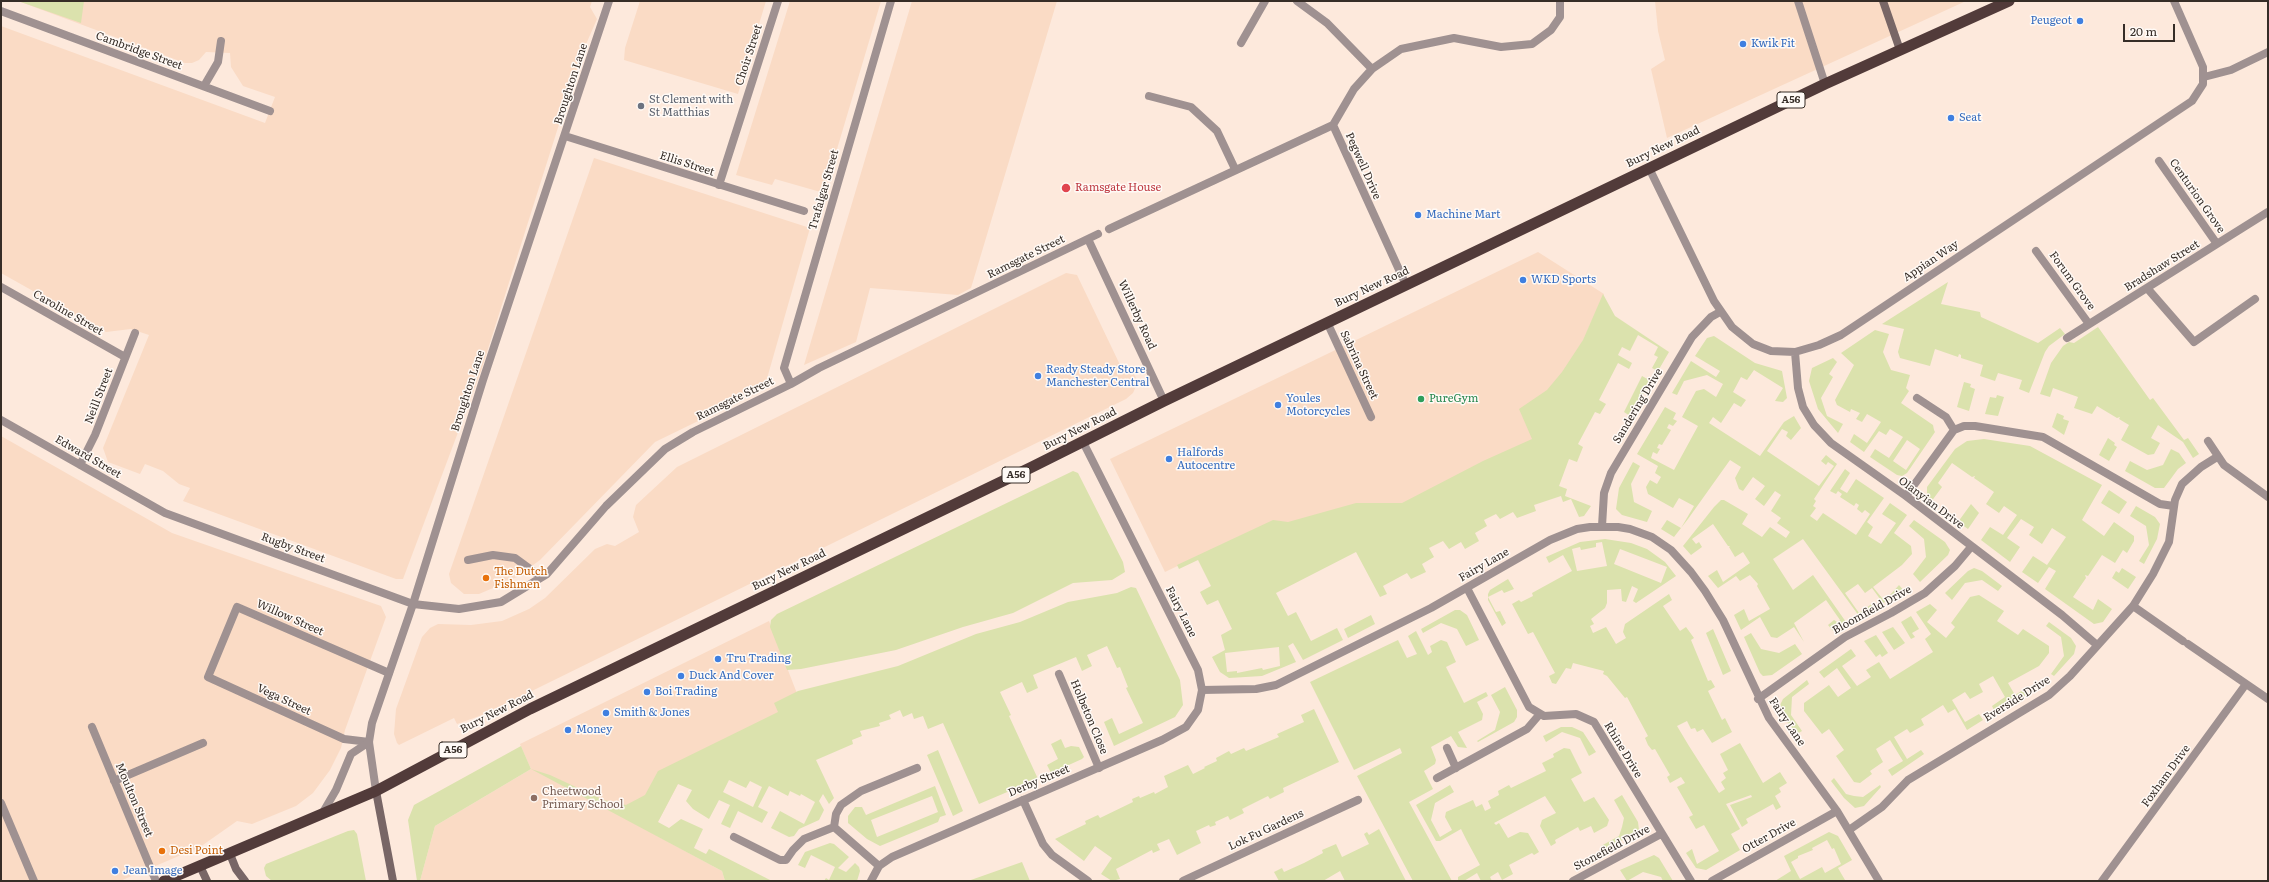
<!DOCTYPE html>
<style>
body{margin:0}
#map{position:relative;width:2269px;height:882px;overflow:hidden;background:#fde9dc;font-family:Literata,serif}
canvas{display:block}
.frame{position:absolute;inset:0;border:2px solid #362d27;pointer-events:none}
.scale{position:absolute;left:2123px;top:24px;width:52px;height:18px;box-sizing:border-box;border:2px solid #362d27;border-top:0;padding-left:5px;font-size:12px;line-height:14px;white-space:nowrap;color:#362d27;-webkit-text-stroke:3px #fffaf6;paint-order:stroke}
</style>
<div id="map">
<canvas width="2269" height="882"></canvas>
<div class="frame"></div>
<div class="scale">20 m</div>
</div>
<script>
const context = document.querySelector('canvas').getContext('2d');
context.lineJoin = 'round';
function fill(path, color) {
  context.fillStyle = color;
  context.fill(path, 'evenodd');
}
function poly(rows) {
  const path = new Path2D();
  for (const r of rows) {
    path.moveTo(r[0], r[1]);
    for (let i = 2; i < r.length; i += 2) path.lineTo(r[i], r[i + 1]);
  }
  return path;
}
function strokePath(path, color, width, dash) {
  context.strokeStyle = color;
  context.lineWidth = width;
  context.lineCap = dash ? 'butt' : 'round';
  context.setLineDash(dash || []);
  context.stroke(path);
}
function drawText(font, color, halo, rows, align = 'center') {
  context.font = font + ' Literata,serif';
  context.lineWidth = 3;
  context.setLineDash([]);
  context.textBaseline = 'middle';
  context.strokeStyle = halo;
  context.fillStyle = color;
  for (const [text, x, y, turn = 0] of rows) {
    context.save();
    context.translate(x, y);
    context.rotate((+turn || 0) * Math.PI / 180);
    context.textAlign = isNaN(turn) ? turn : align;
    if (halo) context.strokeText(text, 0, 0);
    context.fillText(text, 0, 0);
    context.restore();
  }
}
const built = poly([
 [18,1,592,1,590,7,597,19,580,58,481,371,403,579,396,579,183,501,190,488,179,484,163,471,145,464,140,474,108,462,103,448,149,335,131,329,106,332,1,273,1,26,265,123,275,97,243,86,231,67,230,53,206,52,199,60,192,63,185,63],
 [640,1,766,1,738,94,624,60,625,48],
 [790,1,881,1,824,193,775,179,772,185,736,175],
 [912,1,1057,1,971,288,958,295,870,288,856,342,804,365],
 [1655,1,1966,1,1667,138,1651,69,1665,60,1658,31],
 [594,158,810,228,764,389,655,442,540,560,517,577,500,585,479,594,464,594,451,583,449,574],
 [1538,252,1604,294,1583,341,1533,439,1403,504,1242,535,1165,572,1110,459],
 [1066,273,1077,275,1122,369,1130,366,1138,382,1133,393,1126,399,485,714,457,724,454,718,399,745,397,743,394,734,396,709,422,637,430,628,438,624,471,625,502,621,529,609,545,598,595,549,607,544,615,546,639,532,633,517,636,505,677,467],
 [1,436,172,533,381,606,386,617,345,730,341,748,330,770,313,793,296,806,252,824,237,821,200,847,120,881,1,881],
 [769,621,803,709,678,784,652,833,722,871,725,881,420,881,435,826,531,769,520,744]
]);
const green = poly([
 [18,1,84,1,81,23],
 [1948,282,1941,304,1980,312,1981,317,2038,343,2060,328,2065,334,2049,346,2045,352,2029,393,2019,389,2022,380,1998,373,1995,381,1980,376,1983,365,1961,358,1961,355,1959,354,1958,357,1935,349,1930,366,1900,358,1898,352,1904,329,1882,324],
 [1603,294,1615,316,1669,352,1658,371,1652,368,1658,357,1654,355,1658,347,1638,335,1630,351,1622,347,1618,355,1632,363,1629,369,1618,363,1599,400,1606,404,1600,414,1595,412,1578,444,1583,447,1577,462,1569,459,1559,486,1567,489,1565,496,1591,506,1584,516,1579,517,1571,499,1563,502,1561,496,1534,505,1536,511,1517,518,1513,512,1500,519,1496,514,1484,520,1487,526,1475,533,1479,541,1465,549,1461,542,1449,549,1443,541,1429,548,1434,557,1422,564,1426,572,1411,579,1407,573,1383,586,1387,594,1380,597,1356,552,1276,593,1288,616,1296,612,1311,641,1337,628,1343,640,1303,660,1293,643,1288,646,1296,662,1262,676,1229,678,1220,672,1212,657,1225,650,1221,635,1232,629,1218,600,1207,605,1203,598,1200,592,1211,586,1198,560,1179,569,1177,565,1273,520,1288,522,1356,503,1402,503,1483,461,1532,439,1519,409,1547,390,1562,372,1583,340],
 [1279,647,1280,666,1263,670,1262,668,1237,673,1237,671,1227,672,1225,653],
 [2098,327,2150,400,2153,398,2184,440,2188,438,2199,454,2193,458,2183,442,2158,425,2151,438,2160,443,2154,454,2148,455,2121,440,2129,425,2119,419,2120,417,2117,418,2097,406,2092,414,2074,408,2078,397,2053,388,2050,397,2040,394,2051,363,2063,346,2069,342,2074,343],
 [1875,330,1889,334,1883,352,1891,370,1910,375,1906,388,1909,391,1901,403,1933,425,1934,430,1935,432,1907,473,1902,476,1897,475,1870,457,1875,449,1889,458,1903,437,1890,429,1886,435,1879,431,1864,452,1850,442,1854,434,1867,443,1881,422,1867,414,1862,422,1856,419,1860,413,1851,409,1850,412,1837,405,1835,400,1854,365,1841,353],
 [1907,440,1920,449,1906,470,1893,461],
 [1714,336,1755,363,1782,371,1787,398,1783,402,1775,401,1783,388,1754,370,1747,380,1741,377,1733,392,1746,400,1741,407,1734,403,1721,423,1713,417,1709,423,1760,456,1784,422,1794,416,1801,428,1791,440,1786,436,1788,432,1782,429,1767,451,1819,486,1834,466,1828,462,1826,465,1821,461,1826,455,1837,464,1814,499,1816,501,1813,506,1816,508,1810,516,1817,521,1823,513,1856,535,1870,514,1865,510,1862,513,1857,509,1859,505,1856,503,1854,506,1840,497,1842,494,1838,491,1836,494,1830,491,1845,469,1850,473,1840,489,1847,493,1856,479,1884,498,1867,522,1873,527,1868,536,1881,544,1896,523,1882,514,1890,503,1907,515,1894,533,1911,546,1912,554,1902,565,1873,587,1882,598,1890,595,1899,585,1905,592,1883,603,1872,588,1865,593,1858,584,1845,593,1859,613,1873,603,1876,607,1859,616,1803,539,1773,559,1793,590,1813,575,1846,622,1833,631,1828,625,1834,620,1837,622,1840,620,1826,600,1794,623,1804,642,1794,627,1777,638,1771,637,1760,617,1741,630,1734,615,1744,609,1749,621,1770,609,1757,586,1758,584,1750,575,1740,581,1736,576,1718,588,1708,576,1717,570,1723,582,1750,563,1743,552,1735,557,1729,547,1730,546,1728,546,1713,524,1692,539,1696,544,1699,542,1702,547,1691,555,1683,546,1714,507,1721,500,1724,500,1748,514,1742,524,1762,537,1770,527,1786,538,1790,532,1777,523,1781,518,1771,511,1781,495,1775,491,1764,506,1755,499,1765,486,1753,477,1743,491,1739,489,1735,478,1741,467,1730,460,1688,519,1674,537,1661,529,1667,520,1681,528,1694,506,1679,498,1673,508,1648,494,1646,487,1650,480,1657,484,1661,477,1655,473,1658,466,1637,454,1665,407,1676,413,1673,419,1677,421,1673,426,1669,424,1667,428,1671,430,1662,445,1659,444,1657,448,1660,449,1657,454,1653,452,1651,458,1674,470,1698,426,1682,417,1696,391,1704,389,1716,397,1723,384,1707,375,1684,381,1677,395,1672,393,1691,361,1716,377,1720,371,1695,356,1707,338],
 [1833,358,1837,362,1829,374,1833,377,1821,398,1827,416,1843,424,1838,433,1818,409,1809,381,1812,368],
 [1642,376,1651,381,1630,416,1624,412],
 [1964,382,1971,384,1970,387,1975,389,1969,411,1957,407],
 [1997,395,2004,397,1998,416,1985,414,1990,397,1996,398],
 [2057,413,2064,416,2063,419,2069,421,2064,435,2052,427],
 [2108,438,2115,443,2114,445,2117,447,2109,461,2099,455],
 [1984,439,2030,446,2102,485,2082,520,2104,536,2114,522,2134,536,2134,541,2127,553,2123,550,2115,563,2102,555,2088,576,2085,575,2086,578,2073,597,2093,610,2098,599,2112,609,2103,622,2094,624,2045,589,2056,571,2049,567,2038,583,2022,572,2033,556,2047,565,2066,537,2052,528,2042,544,2029,535,2034,527,2021,519,2007,538,2020,547,2010,562,1981,540,1990,527,2003,535,2017,515,2004,506,1999,513,1986,504,1994,492,1974,478,1975,476,1972,477,1952,463,1938,483,1942,487,1931,502,1927,497,1927,487,1955,449,1967,441],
 [2171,449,2179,453,2186,463,2178,469,2164,488,2155,488,2125,471,2130,461,2147,470,2163,465],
 [1633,462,1640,466,1631,484,1634,502,1652,511,1647,522,1622,515,1616,509,1619,488],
 [1073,471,1078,473,1123,562,1125,572,1112,580,1073,583,1013,613,963,627,896,650,801,669,787,670,770,627,771,620,777,614],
 [2109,490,2127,502,2119,514,2101,503],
 [1971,504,1979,513,1968,529,1958,522],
 [2136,506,2155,517,2160,524,2157,539,2144,564,2139,561,2149,545,2146,526,2130,516],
 [1914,520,1945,542,1950,550,1948,555,1920,582,1913,574,1926,557,1924,539,1909,526],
 [1605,539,1631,543,1647,549,1665,562,1676,576,1636,603,1633,601,1638,589,1632,586,1626,602,1622,601,1621,589,1607,590,1607,603,1605,608,1591,619,1594,624,1590,626,1593,633,1606,627,1616,644,1626,638,1623,632,1625,624,1669,594,1672,600,1663,606,1680,631,1686,627,1694,638,1691,640,1708,681,1711,680,1715,687,1708,691,1722,720,1725,718,1732,732,1712,743,1703,729,1697,732,1695,728,1691,729,1687,721,1677,726,1689,746,1719,793,1725,789,1721,782,1726,778,1723,773,1728,770,1720,754,1740,743,1763,783,1780,772,1787,783,1779,788,1781,792,1775,796,1781,807,1776,810,1773,804,1746,819,1748,823,1742,827,1730,805,1752,797,1751,795,1726,804,1740,829,1731,834,1740,850,1706,870,1696,868,1686,853,1692,849,1697,864,1719,851,1704,825,1696,829,1689,817,1693,815,1677,787,1685,783,1681,777,1670,783,1667,777,1670,775,1655,749,1652,750,1648,745,1645,738,1648,736,1627,697,1625,698,1607,676,1603,674,1604,671,1573,663,1571,669,1566,668,1556,684,1552,683,1549,676,1555,673,1533,632,1528,634,1512,604,1519,600,1521,602,1533,596,1532,593,1572,571,1563,555,1549,563,1546,557,1580,542],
 [1602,542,1607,566,1577,571,1572,549,1580,547,1581,550,1596,547,1596,543],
 [1620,549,1667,567,1661,583,1614,564],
 [1974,568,1982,571,2002,586,1998,591,1982,580,1965,583,1952,600,1945,593,1968,571],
 [2122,568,2136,577,2128,589,2112,578,2116,571,2119,573],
 [1508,579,1514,589,1504,593,1502,590,1488,597,1496,612,1500,611,1506,623,1502,626,1488,600,1488,594,1490,590],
 [1131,587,1136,588,1180,680,1183,705,1175,717,1114,746,1104,722,1112,718,1119,734,1143,723,1126,688,1128,687,1120,667,1117,668,1107,646,1087,655,1092,666,1082,671,1076,657,1033,675,1038,688,1027,693,1022,682,1000,692,1011,715,1009,716,1038,779,979,804,943,723,928,729,923,716,914,719,912,713,903,717,900,710,889,715,891,719,879,723,880,726,860,731,862,736,852,740,853,744,816,760,834,798,829,804,823,794,819,801,824,810,819,820,799,829,794,836,789,837,771,828,780,811,804,824,815,802,801,794,800,796,790,791,788,796,769,786,758,807,768,812,762,823,738,811,730,828,721,824,730,805,719,800,709,819,693,809,686,801,692,790,678,784,658,822,669,828,681,819,703,829,694,848,706,854,709,849,772,881,725,881,722,871,531,769,435,826,420,881,417,881,408,820,414,805,521,746,531,769,550,775,604,800,626,805,645,795,658,771,778,712,774,703,798,691,898,666,976,634,1020,622,1068,602,1117,593],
 [729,780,746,788,750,781,762,787,753,807,723,792],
 [1979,595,2004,611,1997,621,2018,635,2023,629,2049,646,2049,653,2039,666,2008,683,2015,695,2023,690,2026,695,1995,712,1992,706,2005,697,1993,676,1979,684,1983,692,1970,699,1965,692,1952,700,1965,722,1979,714,1983,720,1967,730,1955,709,1948,713,1943,705,1921,719,1924,725,1910,733,1907,729,1894,737,1907,759,1921,750,1924,754,1892,776,1888,770,1903,761,1890,740,1876,749,1883,762,1870,771,1872,774,1860,783,1854,782,1836,756,1844,750,1829,729,1822,734,1804,711,1804,703,1829,685,1838,697,1851,688,1837,668,1824,678,1819,672,1851,649,1856,656,1842,666,1857,686,1871,677,1866,670,1879,662,1890,679,1933,652,1925,639,1931,634,1916,612,1930,604,1937,610,1927,622,1946,638,1955,627,1951,623,1970,597],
 [1455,610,1460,610,1467,615,1479,640,1466,646,1457,629,1441,623,1423,633,1421,629],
 [1371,615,1375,624,1348,638,1344,629],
 [1911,616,1919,629,1912,633,1915,637,1911,639,1901,622],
 [2049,622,2071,638,2076,646,2074,654,2054,676,2051,674,2064,656,2061,637,2046,626],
 [1893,627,1905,643,1894,650,1882,632],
 [1713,629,1731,671,1723,675,1706,633],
 [1416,631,1428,655,1432,652,1430,646,1441,640,1447,642,1456,662,1446,667,1464,703,1486,692,1488,696,1477,702,1483,714,1482,720,1458,732,1467,748,1458,747,1451,736,1431,747,1436,760,1435,764,1424,771,1433,789,1409,802,1452,881,1413,881,1357,776,1402,753,1400,748,1354,770,1310,682,1398,640,1407,658,1417,654,1408,636],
 [1751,633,1761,649,1779,653,1795,644,1802,654,1772,675,1763,676,1760,673,1744,637],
 [1876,635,1888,653,1882,657,1880,654,1876,657,1864,641],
 [1807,680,1809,684,1792,697,1791,715,1802,731,1797,734,1781,714,1780,705,1783,699],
 [1505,687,1517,710,1517,717,1514,722,1478,742,1477,741,1495,730,1500,712,1491,695],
 [1314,709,1339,762,1283,788,1284,792,1270,799,1268,796,1242,809,1244,813,1230,820,1228,816,1215,822,1216,825,1210,827,1209,825,1196,831,1201,843,1177,855,1169,839,1157,844,1160,850,1153,853,1152,850,1116,869,1120,879,1112,881,1101,874,1112,858,1095,846,1084,861,1055,839,1086,824,1085,821,1098,815,1100,818,1133,802,1132,799,1139,796,1140,798,1154,792,1155,794,1168,787,1164,776,1188,765,1193,774,1205,768,1204,767,1217,761,1216,758,1229,751,1231,754,1244,748,1246,751,1279,737,1277,734,1304,722,1301,715],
 [1561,727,1572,727,1583,732,1596,752,1589,756,1580,738,1562,732,1546,742,1543,736],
 [1061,739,1065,748,1071,746,1079,747,1084,757,1082,759,1051,773,1047,765,1058,759,1051,744],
 [1564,748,1570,749,1582,773,1571,779,1584,802,1594,797,1609,820,1607,826,1594,833,1591,826,1580,831,1578,827,1555,840,1556,843,1551,846,1540,826,1542,820,1556,813,1545,796,1494,823,1496,825,1499,823,1508,838,1520,832,1528,833,1539,852,1534,855,1532,853,1509,865,1513,874,1502,880,1498,872,1490,877,1492,881,1481,881,1477,873,1464,881,1458,881,1458,877,1480,865,1467,841,1461,829,1440,841,1436,841,1416,805,1450,785,1454,792,1435,803,1431,820,1440,837,1452,830,1445,817,1446,812,1473,800,1476,807,1482,804,1485,811,1491,808,1488,801,1499,795,1498,791,1509,785,1511,788,1546,771,1542,763,1554,757,1553,754],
 [938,750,963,811,953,816,927,755],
 [1834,778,1846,794,1854,796,1863,797,1880,785,1881,787,1864,806,1855,808,1844,798,1831,781],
 [935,786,946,815,940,817,938,822,880,846,867,839,848,823,848,816,855,807,862,807,866,815],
 [932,796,938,812,877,837,871,820],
 [1622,795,1638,822,1639,830,1604,851,1601,846,1619,836,1622,827,1624,818,1614,800],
 [1379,829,1406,881,1345,881,1340,871,1323,881,1279,881,1274,872,1282,868,1284,872,1304,863,1323,853,1322,850,1336,844,1342,857,1369,844,1364,834,1367,832,1369,835],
 [354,830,357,834,366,881,272,881,266,876,264,868,266,864,348,831],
 [1829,832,1838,836,1852,860,1838,868,1845,880,1775,881,1791,871,1784,856],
 [1827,840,1832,849,1834,848,1841,864,1825,873,1822,867,1800,879,1791,862,1798,858,1798,856,1813,850,1812,848],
 [830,843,834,844,849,857,838,868,846,872,855,863,859,867,860,871,857,881,824,881,826,878,829,880,835,867,811,855,805,868,798,865,805,852],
 [1654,855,1659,858,1673,881,1663,881,1661,877,1643,872,1627,881,1620,870],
 [1022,862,1030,881,968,881]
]);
const minor = poly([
 [1297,1,1327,23,1372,69],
 [1798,1,1825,84],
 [1,11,270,111],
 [1241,43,1265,1],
 [2204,77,2231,70,2268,52],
 [204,86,218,62,221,41],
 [1149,96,1191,107,1217,131,1235,169],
 [565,136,804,211],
 [2159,161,2217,244],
 [1649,168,1714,301,1732,327,1753,344,1771,351,1795,352,1819,345,1841,335,2192,101,2203,84,2203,67,2174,1],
 [719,185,778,1],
 [1109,229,1333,125],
 [1088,239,1164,401],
 [2036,251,2089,324],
 [1406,285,1333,125,1354,89,1372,69,1401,49,1454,38,1501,47,1532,44,1551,30,1560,17,1560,1],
 [1,287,125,357],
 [2147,288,2194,342,2255,299],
 [1327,322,1371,417],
 [2067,338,2268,212],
 [1795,352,1798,388,1803,407,1814,425,1831,443,1906,496,2062,615,2097,645],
 [791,384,784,368,891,1],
 [1917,398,1946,417,1954,430],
 [1,420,165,513,413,604,459,609,501,602,547,574,606,506,665,449,693,432,791,384,819,368,1098,234],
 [2208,441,2224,465,2268,497],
 [80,465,95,435,135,333],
 [1906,496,1954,430,1964,426,1975,426,2043,437,2160,504,2174,506],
 [1602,526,1604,493,1611,473,1692,337,1711,317,1720,312],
 [468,560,493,555,515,558,541,577],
 [1467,588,1529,707,1544,716,1576,714,1594,722,1691,881],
 [2133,606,2183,641],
 [2188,644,2268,699],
 [1059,674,1099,768],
 [1202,690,1256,689,1276,685,1431,608,1550,540,1577,529,1590,527,1618,527,1630,529,1652,537,1671,550,1691,572,1705,591,1723,620,1769,718,1837,811,1879,881],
 [1758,699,1845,637,1891,613,1925,593,1955,566,1971,547],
 [92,727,156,881],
 [369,742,344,739,208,677,237,607,389,673],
 [1447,748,1456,768],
 [1437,778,1527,729,1539,715],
 [114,781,203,743],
 [1023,800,1043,844,1052,855,1088,881],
 [1,803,34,881],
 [1849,830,1882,807,1908,780,2049,695,2070,676,2133,606,2153,574,2169,542,2175,500,2182,484,2201,467,2217,457],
 [734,837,780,860,786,860,793,850,804,839,834,827],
 [879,866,834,827,836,814,841,805,861,791,917,768],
 [1183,881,1358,800],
 [1573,881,1661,834],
 [1712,881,1837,811],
 [2102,881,2246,684]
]);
const tertiary = poly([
 [376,791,369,742,372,723,413,604,483,380,609,1],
 [322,814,336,790,351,754,369,742],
 [871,881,879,866,892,857,1162,740,1186,727,1198,710,1202,690,1198,670,1083,442]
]);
const secondary = poly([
 [1883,1,1900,50],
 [376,791,393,881],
 [230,854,236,869,245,881],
 [200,866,207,881]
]);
const trunk = poly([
 [164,881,376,791,530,709,1032,467,1164,401,1825,84,2009,1]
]);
const markers = [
 [2080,21,4,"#3f7fe0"],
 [1743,44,4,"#3f7fe0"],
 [641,106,4,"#6b7280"],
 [1951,118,4,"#3f7fe0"],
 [1066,188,5,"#e0444e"],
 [1418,215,4,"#3f7fe0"],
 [1523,280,4,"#3f7fe0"],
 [1038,376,4,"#3f7fe0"],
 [1421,399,4,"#2e9e5b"],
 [1278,405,4,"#3f7fe0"],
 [1169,459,4,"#3f7fe0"],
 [486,578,4,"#e8710a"],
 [718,659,4,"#3f7fe0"],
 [681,676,4,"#3f7fe0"],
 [647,692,4,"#3f7fe0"],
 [606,713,4,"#3f7fe0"],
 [568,730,4,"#3f7fe0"],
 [534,798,4,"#8d6e63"],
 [162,851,4,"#e8710a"],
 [115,871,4,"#3f7fe0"]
];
const shields = [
 [1791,100,28],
 [1016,475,28],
 [453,750,28]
];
const shieldNames = [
 ["A56",1791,100],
 ["A56",1016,475],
 ["A56",453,750]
];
const shopNames = [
 ["Peugeot",2072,21,"right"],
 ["Kwik Fit",1751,44],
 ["Seat",1959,118],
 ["Machine Mart",1426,215],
 ["WKD Sports",1531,280],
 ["Ready Steady Store",1046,370],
 ["Manchester Central",1046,383],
 ["Youles",1286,399],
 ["Motorcycles",1286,412],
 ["Halfords",1177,453],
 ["Autocentre",1177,466],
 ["Tru Trading",726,659],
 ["Duck And Cover",689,676],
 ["Boi Trading",655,692],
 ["Smith & Jones",614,713],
 ["Money",576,730],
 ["Jean Image",123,871]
];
const streetNames = [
 ["Cambridge Street",139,51,20],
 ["Choir Street",749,55,-72],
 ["Broughton Lane",571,84,-72],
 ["Bury New Road",1663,147,-26],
 ["Ellis Street",687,164,18],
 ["Pegwell Drive",1363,166,66],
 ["Trafalgar Street",824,190,-74],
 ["Centurion Grove",2197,196,55],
 ["Ramsgate Street",1026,257,-26],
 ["Appian Way",1931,261,-34],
 ["Bradshaw Street",2162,266,-32],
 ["Forum Grove",2072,281,54],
 ["Bury New Road",1372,287,-25],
 ["Caroline Street",68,313,30],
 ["Willerby Road",1137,315,65],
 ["Sabrina Street",1359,365,65],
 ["Broughton Lane",468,391,-72],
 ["Neill Street",99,396,-69],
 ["Ramsgate Street",735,399,-26],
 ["Sandering Drive",1638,406,-59],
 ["Bury New Road",1080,429,-27],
 ["Edward Street",88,457,30],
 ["Olanyian Drive",1931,503,37],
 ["Rugby Street",293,548,20],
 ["Fairy Lane",1484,565,-30],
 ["Bury New Road",789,570,-26],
 ["Bloomfield Drive",1872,610,-29],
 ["Fairy Lane",1181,612,63],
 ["Willow Street",290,618,24],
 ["Everside Drive",2017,699,-32],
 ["Vega Street",284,700,25],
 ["Bury New Road",497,712,-27],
 ["Holbeton Close",1089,717,67],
 ["Fairy Lane",1787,722,56],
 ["Rhine Drive",1623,750,59],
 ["Foxham Drive",2166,776,-54],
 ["Derby Street",1039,781,-23],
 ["Moulton Street",134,800,67],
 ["Lok Fu Gardens",1266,830,-25],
 ["Otter Drive",1769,836,-29],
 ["Stonefield Drive",1612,848,-28]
];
const worshipNames = [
 ["St Clement with",649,100],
 ["St Matthias",649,113]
];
const healthNames = [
 ["Ramsgate House",1075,188]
];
const leisureNames = [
 ["PureGym",1429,399]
];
const foodNames = [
 ["The Dutch",494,572],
 ["Fishmen",494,585],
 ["Desi Point",170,851]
];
const educationNames = [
 ["Cheetwood",542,792],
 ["Primary School",542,805]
];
fill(built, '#fadbc5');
fill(green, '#dbe2ad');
strokePath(minor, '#9f9191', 8);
strokePath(tertiary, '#9f9191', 8);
strokePath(secondary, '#786666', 8);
strokePath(trunk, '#523b3a', 11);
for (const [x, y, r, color] of markers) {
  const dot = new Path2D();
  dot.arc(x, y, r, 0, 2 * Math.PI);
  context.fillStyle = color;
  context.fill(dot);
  strokePath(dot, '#fffaf6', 1.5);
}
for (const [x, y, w] of shields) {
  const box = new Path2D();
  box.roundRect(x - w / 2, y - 8, w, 16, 3);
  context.fillStyle = '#fffaf6';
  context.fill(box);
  strokePath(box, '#362d27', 1);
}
drawText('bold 10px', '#362d27', null, shieldNames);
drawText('11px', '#366cbe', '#fffaf6', shopNames, 'left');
drawText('11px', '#362d27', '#fffaf6', streetNames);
drawText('11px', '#5b616d', '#fffaf6', worshipNames, 'left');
drawText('11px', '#be3a42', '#fffaf6', healthNames, 'left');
drawText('11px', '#27864d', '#fffaf6', leisureNames, 'left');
drawText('11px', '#c56008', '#fffaf6', foodNames, 'left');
drawText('11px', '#785e54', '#fffaf6', educationNames, 'left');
</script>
